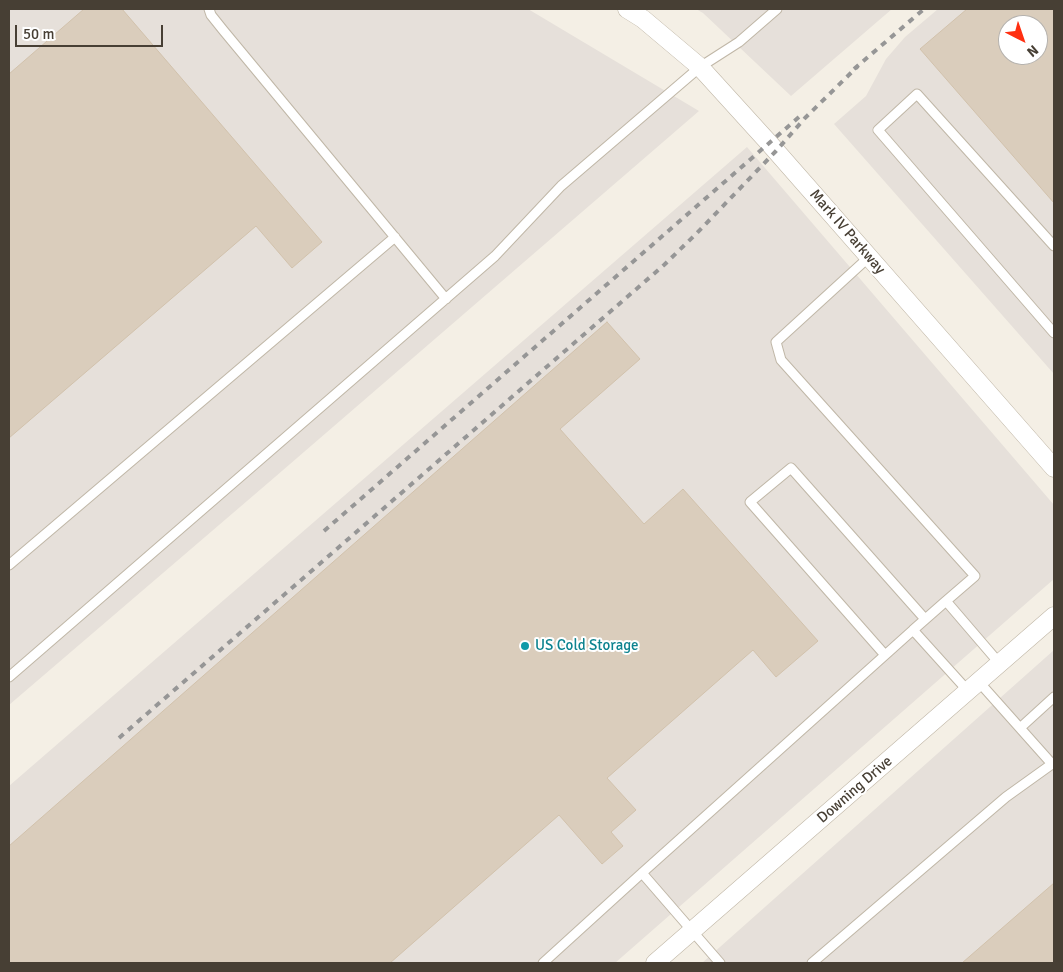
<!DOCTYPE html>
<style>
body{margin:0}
#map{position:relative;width:1063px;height:972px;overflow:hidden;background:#f4efe5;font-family:Signika,sans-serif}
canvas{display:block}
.frame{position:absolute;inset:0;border:10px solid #473f34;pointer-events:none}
.north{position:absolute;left:998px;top:15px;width:50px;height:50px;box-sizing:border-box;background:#fff;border:1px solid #b5b2ae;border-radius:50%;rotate:139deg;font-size:14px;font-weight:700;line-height:20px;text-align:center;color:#473f34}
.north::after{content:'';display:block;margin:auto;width:18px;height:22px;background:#ff2f11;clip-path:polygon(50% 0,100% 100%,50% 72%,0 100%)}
.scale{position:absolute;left:15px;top:25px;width:148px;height:22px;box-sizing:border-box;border:2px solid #473f34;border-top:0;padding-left:6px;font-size:15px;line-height:18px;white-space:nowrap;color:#473f34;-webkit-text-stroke:4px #fff;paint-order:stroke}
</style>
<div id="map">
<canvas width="1063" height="972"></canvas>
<div class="frame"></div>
<div class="north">N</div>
<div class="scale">50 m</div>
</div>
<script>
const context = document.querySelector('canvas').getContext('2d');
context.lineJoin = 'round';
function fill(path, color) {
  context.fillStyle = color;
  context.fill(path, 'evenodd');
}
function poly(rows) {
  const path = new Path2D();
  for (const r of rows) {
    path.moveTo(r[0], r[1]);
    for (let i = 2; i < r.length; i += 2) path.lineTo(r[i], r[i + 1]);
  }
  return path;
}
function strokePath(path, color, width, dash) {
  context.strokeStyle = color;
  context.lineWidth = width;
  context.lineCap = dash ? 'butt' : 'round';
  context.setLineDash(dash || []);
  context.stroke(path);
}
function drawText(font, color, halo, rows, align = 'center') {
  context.font = font + ' Signika,sans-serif';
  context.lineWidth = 4;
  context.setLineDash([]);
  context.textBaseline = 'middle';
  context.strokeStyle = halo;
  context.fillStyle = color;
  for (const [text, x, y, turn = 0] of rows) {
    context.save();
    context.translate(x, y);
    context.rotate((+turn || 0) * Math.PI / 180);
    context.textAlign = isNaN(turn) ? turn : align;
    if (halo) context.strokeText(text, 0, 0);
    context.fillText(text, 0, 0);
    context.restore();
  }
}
const industrial = poly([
 [9,9,528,9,699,111,275,477,9,705],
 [696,9,892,9,791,96,703,13],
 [938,9,1054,9,1054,374,834,124,866,96,886,59,905,37],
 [1008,25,1038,25,1038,55,1008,55],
 [747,147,1054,505,1054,579,615,963,9,963,9,786],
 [1054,650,1054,963,702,963]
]);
const building = poly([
 [84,9,122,9,322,242,292,268,256,226,9,438,9,74,84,9],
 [967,9,1054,9,1054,203,920,49,967,9],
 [1008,25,1038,25,1038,55,1008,55,1008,25],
 [607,322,640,359,560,429,644,524,683,489,818,641,776,677,753,650,607,778,636,810,611,832,623,846,602,864,559,815,390,963,9,963,9,846,607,322],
 [1054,883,1054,963,962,963,1054,883]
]);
const service = poly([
 [209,9,211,15,223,30,446,299],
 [1054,246,917,94,878,130,1054,333],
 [869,257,776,342,781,360,975,576,946,601],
 [9,565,395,237],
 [913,630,946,601,1000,664],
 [885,655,750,502,791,468,925,619],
 [9,677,495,256,561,186,700,67,739,42,777,9],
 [1020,728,1054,697],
 [642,873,720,963],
 [543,963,642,873,913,630,968,691],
 [812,963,1006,797,1052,764,979,682]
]);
const minor = poly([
 [627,9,643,19,700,67,769,143,1054,468],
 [655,963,1054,616]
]);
const rail = poly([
 [854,69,924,9],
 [324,531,799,117],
 [119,738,664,265,697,233,776,151,805,118,858,66]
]);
const markers = [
 [525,646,5,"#0f9aa8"]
];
const streetNames = [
 ["Mark IV Parkway",847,232,49],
 ["Downing Drive",855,790,-41]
];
const cultureNames = [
 ["US Cold Storage",535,646]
];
fill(industrial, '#e6e0da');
fill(building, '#dacdbc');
strokePath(building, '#d2c2ac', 1);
strokePath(service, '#c0b7a7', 11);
strokePath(minor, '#c0b7a7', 19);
strokePath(service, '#fff', 9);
strokePath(minor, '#fff', 18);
strokePath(rail, '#969696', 4, [6, 6]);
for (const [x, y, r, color] of markers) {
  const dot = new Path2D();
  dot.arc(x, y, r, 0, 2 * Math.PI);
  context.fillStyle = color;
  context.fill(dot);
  strokePath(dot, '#fff', 2);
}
drawText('15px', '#473f34', '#fff', streetNames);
drawText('15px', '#0d838f', '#fff', cultureNames, 'left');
</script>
